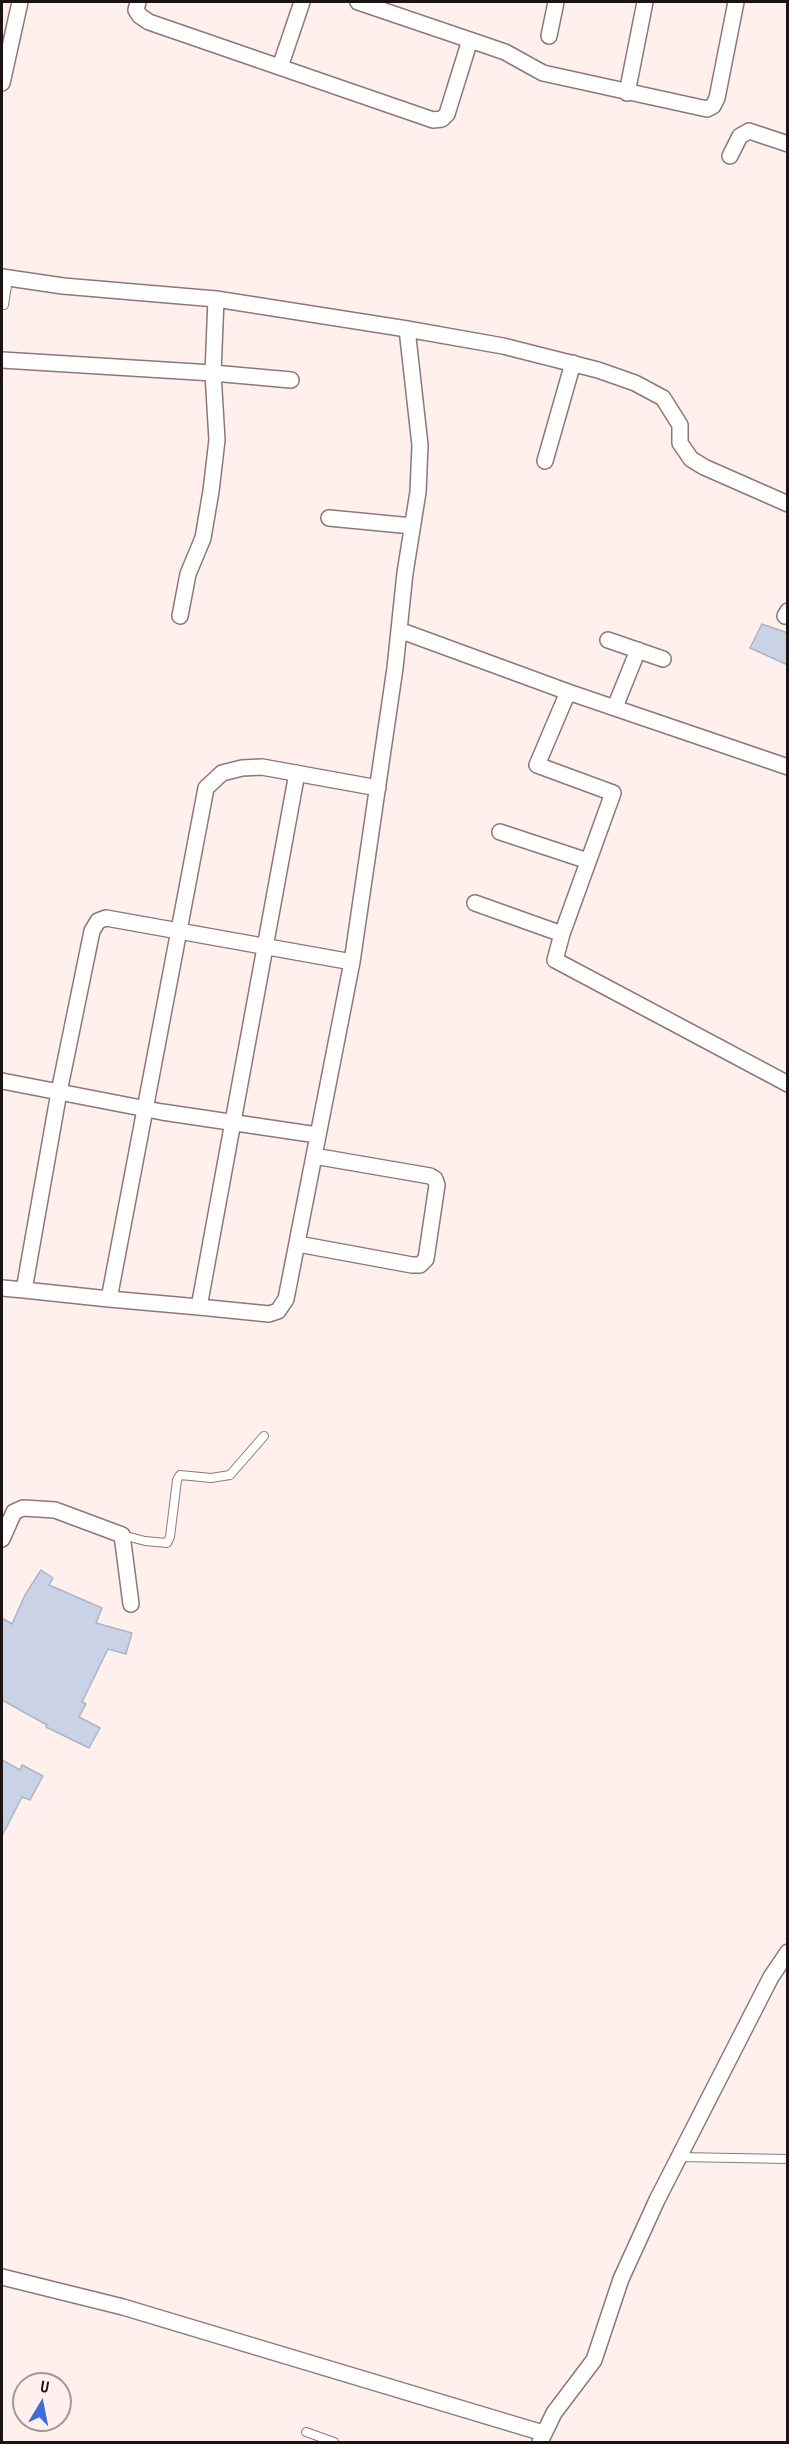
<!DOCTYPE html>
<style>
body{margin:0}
#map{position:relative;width:789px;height:2444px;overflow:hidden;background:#fff0ee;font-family:"PT Sans Narrow",sans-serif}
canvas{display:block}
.frame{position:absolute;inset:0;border:3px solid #1c1413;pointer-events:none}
.north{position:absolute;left:12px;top:2372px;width:60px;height:60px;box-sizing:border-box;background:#fff0ee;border:2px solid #a49896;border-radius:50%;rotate:10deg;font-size:16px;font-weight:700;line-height:24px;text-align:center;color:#1c1413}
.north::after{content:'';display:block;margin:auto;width:21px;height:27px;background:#406bdd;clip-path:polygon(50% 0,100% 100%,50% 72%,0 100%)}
</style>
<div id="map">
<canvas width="789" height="2444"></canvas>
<div class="frame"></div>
<div class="north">U</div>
</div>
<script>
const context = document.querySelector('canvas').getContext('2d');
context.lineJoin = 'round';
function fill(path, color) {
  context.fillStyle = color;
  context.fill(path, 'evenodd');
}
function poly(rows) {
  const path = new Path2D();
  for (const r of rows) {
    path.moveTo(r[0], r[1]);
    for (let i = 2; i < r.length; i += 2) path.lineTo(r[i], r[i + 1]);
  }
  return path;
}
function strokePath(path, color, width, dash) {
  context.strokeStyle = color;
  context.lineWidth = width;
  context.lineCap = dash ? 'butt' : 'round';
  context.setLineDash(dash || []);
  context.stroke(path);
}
const building = poly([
 [762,624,788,633,788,665,750,648,762,624],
 [41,1570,53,1578,49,1585,102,1608,96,1623,132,1633,126,1654,108,1649,82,1702,86,1704,79,1717,100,1728,89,1748,46,1727,47,1725,2,1700,2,1618,12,1624,25,1595,41,1570],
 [2,1760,20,1770,22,1765,43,1776,30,1800,22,1797,2,1836,2,1760]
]);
const lane = poly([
 [4,305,8,279],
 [122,1535,145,1541,167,1543,170,1537,177,1480,180,1475,211,1478,230,1475,264,1436],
 [679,2157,788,2159],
 [306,2432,334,2442]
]);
const street = poly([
 [138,2,136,10,140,16,149,22,433,120,442,119,447,114,470,40,505,52,543,73,707,109,713,106,717,98,736,2],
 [358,2,470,40],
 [549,36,556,2],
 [280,67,302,2],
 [2,83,20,2],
 [627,93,645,2],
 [730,156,740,136,749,131,788,144],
 [2,277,63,286,216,299,407,329,503,346,598,370,635,383,663,398,680,425,680,443,691,459,704,467,788,504],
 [2,360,213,373,291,380],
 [545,461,573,363],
 [329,518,412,526],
 [180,616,188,574,203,538,211,491,217,440,213,373,216,299],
 [785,616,788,611],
 [399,630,568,692,788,767],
 [608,640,663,659],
 [568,692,537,765,613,793,562,934,555,960,788,1084],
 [615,707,638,650],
 [297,773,199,1307,269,1314,278,1311,286,1299,352,962,395,668,405,573,418,492,420,445,407,329],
 [500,832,588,861],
 [475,903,562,934],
 [2,1081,59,1092,24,1290,109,1299],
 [317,1135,162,1112,59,1092,92,931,98,921,106,918,352,962],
 [298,1244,412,1265,420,1265,426,1259,437,1185,435,1179,430,1176,314,1156],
 [2,1288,24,1290],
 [199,1307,109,1299,206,788,222,773,242,768,262,767,378,788],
 [2,1539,14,1512,23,1508,55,1510,122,1535,131,1604],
 [2,2277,123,2307,543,2433],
 [540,2442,554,2413,594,2360,621,2279,657,2200,771,1977,788,1952]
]);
fill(building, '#cad3e5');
strokePath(building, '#acb4c6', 1.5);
strokePath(lane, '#8d7875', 10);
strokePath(street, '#8d7875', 18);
strokePath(lane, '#fff', 8);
strokePath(street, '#fff', 15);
</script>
